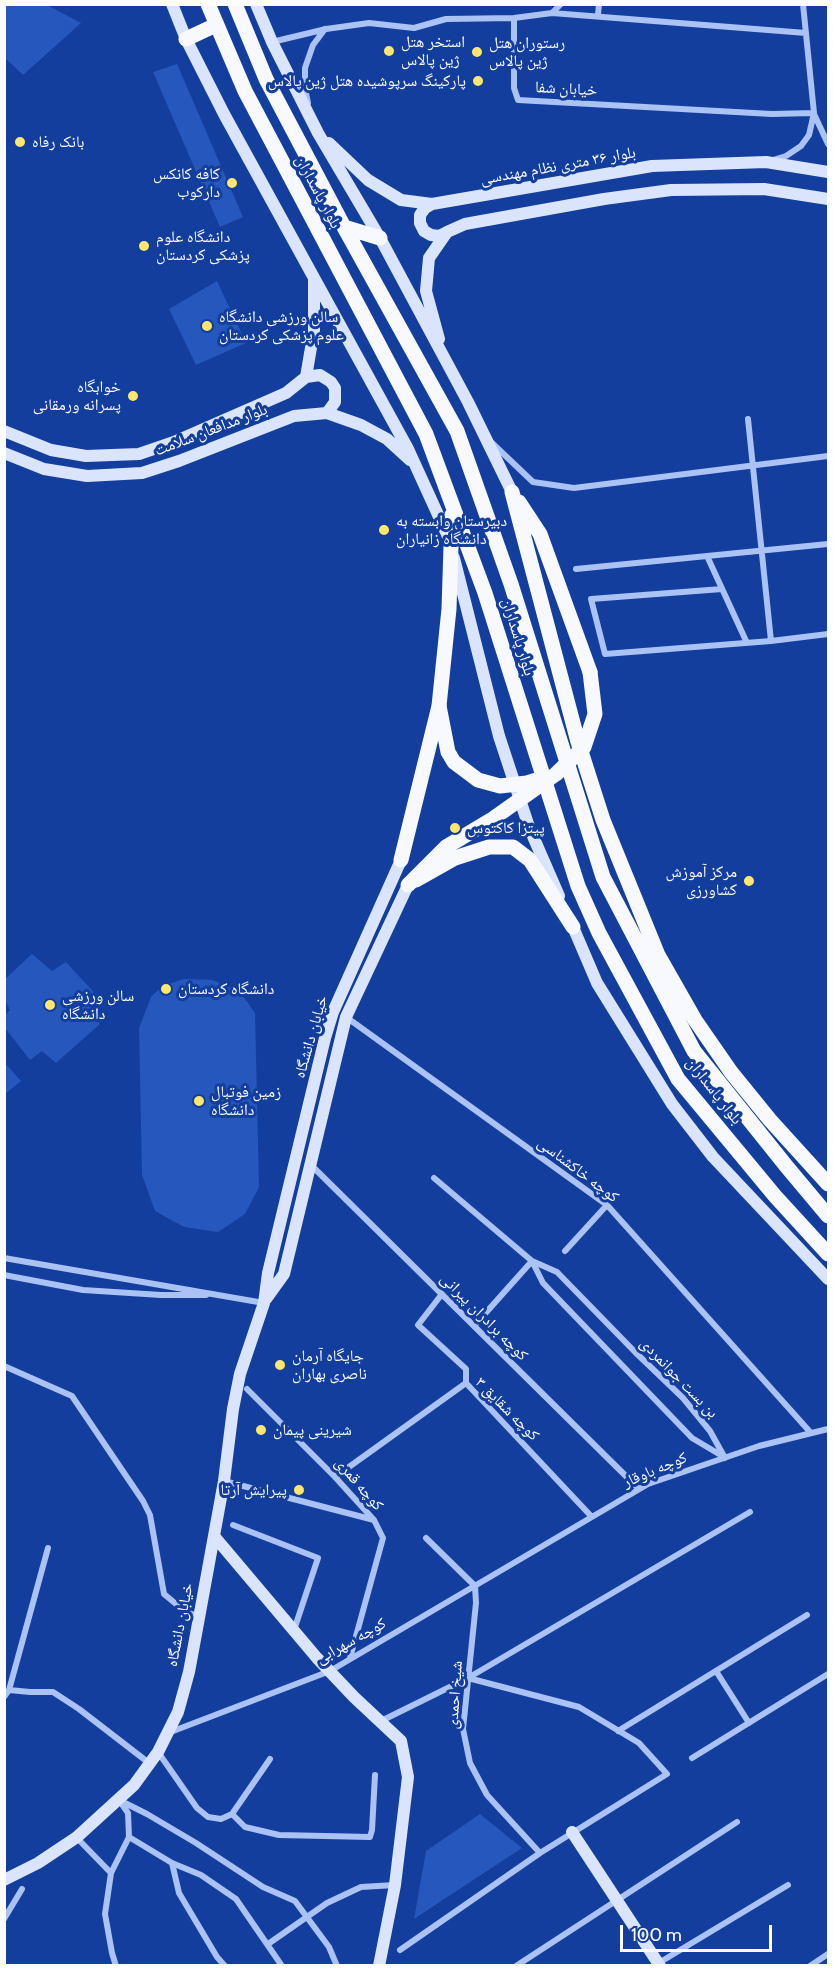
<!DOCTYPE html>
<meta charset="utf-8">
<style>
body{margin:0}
#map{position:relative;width:833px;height:1970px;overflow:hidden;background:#133e9e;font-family:Cabin,sans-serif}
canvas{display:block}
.frame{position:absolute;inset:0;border:6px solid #fff;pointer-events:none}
.scale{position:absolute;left:620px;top:1925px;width:152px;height:27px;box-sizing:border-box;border:3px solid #fff;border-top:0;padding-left:8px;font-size:18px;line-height:21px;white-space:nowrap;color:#fff;-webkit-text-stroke:4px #133e9e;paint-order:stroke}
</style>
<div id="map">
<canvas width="833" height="1970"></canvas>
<div class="frame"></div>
<div class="scale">100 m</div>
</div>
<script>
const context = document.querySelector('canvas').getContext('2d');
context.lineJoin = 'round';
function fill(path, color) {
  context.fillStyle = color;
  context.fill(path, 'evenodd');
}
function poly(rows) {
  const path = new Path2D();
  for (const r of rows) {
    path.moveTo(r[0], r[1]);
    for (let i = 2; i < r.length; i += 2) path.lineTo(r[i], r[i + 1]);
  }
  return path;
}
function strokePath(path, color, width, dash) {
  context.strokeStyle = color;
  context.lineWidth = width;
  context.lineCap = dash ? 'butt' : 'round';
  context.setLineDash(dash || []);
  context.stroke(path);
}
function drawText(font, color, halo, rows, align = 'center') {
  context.font = font + ' Cabin,"Noto Naskh Arabic",sans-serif';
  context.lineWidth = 6;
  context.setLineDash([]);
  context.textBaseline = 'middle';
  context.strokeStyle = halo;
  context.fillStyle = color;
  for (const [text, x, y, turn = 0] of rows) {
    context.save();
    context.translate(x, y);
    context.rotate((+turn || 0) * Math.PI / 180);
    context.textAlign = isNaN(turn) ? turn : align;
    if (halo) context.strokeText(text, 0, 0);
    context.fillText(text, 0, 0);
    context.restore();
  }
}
const green = poly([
 [5,4,47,5,81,23,23,75,5,58],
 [177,64,243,217,220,227,153,72],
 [217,281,246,343,196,365,169,309],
 [32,954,52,971,66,962,101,1000,86,1011,100,1024,56,1063,42,1051,30,1060,5,1028,5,1015,10,1010,5,1000,5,979],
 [184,979,213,980,240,992,255,1013,259,1187,245,1214,218,1232,184,1227,155,1211,142,1175,139,1028,151,997,162,986],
 [5,1063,21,1081,5,1094],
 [480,1814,522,1848,414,1919,426,1851]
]);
const street = poly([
 [552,13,561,4],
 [598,15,599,4],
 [514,18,552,13,806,33],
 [272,42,326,29,369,23,414,28,446,19,514,18,514,88,518,100,772,114,814,113],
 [308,103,305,88,305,68,313,45,325,29],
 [814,114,828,144],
 [773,160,786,156,801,146,809,135,814,113,803,4],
 [748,419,771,641],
 [492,443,533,482,574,488,828,456],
 [707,556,747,643],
 [576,569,828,544],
 [722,589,591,599,605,654,771,641,828,634],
 [346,1017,607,1205,811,1433],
 [310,1164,639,1489],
 [434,1178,532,1261,557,1272,635,1352,683,1398,710,1431,725,1458],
 [565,1251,607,1205],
 [4,1258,264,1303],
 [532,1261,543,1283,692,1438,724,1457],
 [4,1275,83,1290,161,1295,206,1295],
 [442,1294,418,1325,466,1369,466,1383],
 [474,1326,532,1261],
 [4,1366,72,1396,143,1501,150,1515,164,1594,182,1609,199,1618],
 [247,1389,335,1477,374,1520,383,1538,350,1658],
 [335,1477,466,1383,591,1516],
 [224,1481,374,1520],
 [233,1525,318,1558,294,1630],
 [426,1538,475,1586],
 [475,1586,476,1603,463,1729,470,1763,487,1795,540,1853],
 [716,1671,749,1723],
 [9,1690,30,1692,53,1692,79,1709,149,1763],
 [4,1697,9,1690,48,1548],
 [381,1721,468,1678],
 [618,1731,807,1615],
 [168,1733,330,1671,648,1484,759,1446,828,1429],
 [158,1752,197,1808,208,1817,221,1819,232,1814],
 [692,1758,828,1674],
 [119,1800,147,1814,196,1843,263,1887,295,1901,329,1947,337,1966],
 [232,1814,245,1827,279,1835,370,1837,372,1830,375,1775],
 [232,1814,270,1759],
 [129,1837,172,1863,201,1875,236,1899,282,1966],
 [77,1838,111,1873,105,1914,112,1953,116,1966],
 [172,1863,179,1893,217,1957,225,1966],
 [111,1873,129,1837,128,1813,119,1800],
 [4,1919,22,1889],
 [268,1944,327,1903,361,1887,395,1885],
 [400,1950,540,1853,667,1774,639,1743,579,1707,468,1678,750,1512],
 [657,1964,788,1885],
 [516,1966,737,1822],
 [810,1966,828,1954]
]);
const secondary = poly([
 [172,4,186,39,224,114,408,449,450,541],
 [256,4,272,42,318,133,380,238,468,402,512,492],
 [329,143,368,180,401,200,432,204,652,166,766,162,828,172],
 [432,204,425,208,420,215,420,223,424,231,431,235,439,236,447,232],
 [439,339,426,291,429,258,447,232,465,224,604,199,671,190,764,189,828,199],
 [306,377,320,375,331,382,335,388,335,402,327,413],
 [4,431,51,450,86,456,139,454,174,442,286,393,306,377,314,330,314,278],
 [4,453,44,469,87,476,142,473,179,461,294,416,327,413,361,425,387,439,410,460],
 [454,558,499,736,529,827,559,896],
 [570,920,597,983,672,1104,713,1157,828,1279],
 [266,1299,284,1274,346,1017,408,885],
 [214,1536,317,1658,354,1697,401,1741,408,1777,395,1885,379,1966],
 [572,1832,660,1966],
 [4,1880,38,1863,77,1837,134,1785,158,1752,178,1712,189,1672,199,1618,224,1481,233,1409,240,1374,264,1303,268,1273,325,1038,333,1012,401,860]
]);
const primary = poly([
 [208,4,245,91,426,434,485,593,578,886,599,933,678,1079,775,1196,828,1254],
 [235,4,266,79,344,227,457,431,511,584,603,877,694,1051,787,1167,828,1216],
 [186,39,216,25],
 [344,227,380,238],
 [512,492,578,742,603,820,658,955,695,1020,731,1072,770,1120,828,1184],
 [519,502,540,534,590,672],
 [401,860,439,706,449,609,452,515],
 [416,880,455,858,489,847,513,847,530,860,573,927]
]);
const primaryBridge = poly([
 [439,706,448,752,454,762,478,780,500,786,527,783,543,778],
 [408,885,446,847,491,820,556,774,584,747,595,714,590,672]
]);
const markers = [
 [389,51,6,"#ffe76d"],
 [477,52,6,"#ffe76d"],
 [478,81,6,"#ffe76d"],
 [20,142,6,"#ffe76d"],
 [232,183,6,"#ffe76d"],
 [144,246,6,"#ffe76d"],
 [207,326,6,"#ffe76d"],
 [133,396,6,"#ffe76d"],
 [384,530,6,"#ffe76d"],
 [455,828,6,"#ffe76d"],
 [749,881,6,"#ffe76d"],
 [166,989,6,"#ffe76d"],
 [50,1005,6,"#ffe76d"],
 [199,1101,6,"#ffe76d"],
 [280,1365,6,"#ffe76d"],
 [261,1430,6,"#ffe76d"],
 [299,1490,6,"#ffe76d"]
];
const poiNames = [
 ["استخر هتل",401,42],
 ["ژین پالاس",401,60],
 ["رستوران هتل",489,43],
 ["ژین پالاس",489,61],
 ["پارکینگ سرپوشیده هتل ژین پالاس",466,81,"right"],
 ["بانک رفاه",32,142],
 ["کافه کانکس",220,174,"right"],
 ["دارکوب",220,192,"right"],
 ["دانشگاه علوم",156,237],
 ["پزشکی کردستان",156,255],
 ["سالن ورزشی دانشگاه",219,317],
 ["علوم پزشکی کردستان",219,335],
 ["خوابگاه",121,387,"right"],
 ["پسرانه ورمقانی",121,405,"right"],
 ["دبیرستان وابسته به",396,521],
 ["دانشگاه زانیاران",396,539],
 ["پیتزا کاکتوس",467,828],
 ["مرکز آموزش",737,872,"right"],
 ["کشاورزی",737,890,"right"],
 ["دانشگاه کردستان",178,989],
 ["سالن ورزشی",62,996],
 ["دانشگاه",62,1014],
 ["زمین فوتبال",211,1092],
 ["دانشگاه",211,1110],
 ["جایگاه آرمان",292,1356],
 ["ناصری بهاران",292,1374],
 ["شیرینی پیمان",273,1430],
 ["پیرایش آرتا",287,1490,"right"]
];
const streetNames = [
 ["خیابان شفا",566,89,3],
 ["بلوار ۳۶ متری نظام مهندسی",558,166,-10],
 ["بلوار پاسداران",318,192,62],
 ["بلوار مدافعان سلامت",211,430,-21],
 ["بلوار پاسداران",518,637,73],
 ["خیابان دانشگاه",311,1037,-74],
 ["بلوار پاسداران",714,1091,52],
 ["کوچه خاکشناسی",578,1170,37],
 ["کوچه برادران پیرانی",484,1317,45],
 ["بن بست جوانمردی",679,1378,46],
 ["کوچه شقایق ۳",507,1409,45],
 ["کوچه باوقار",655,1470,-23],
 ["کوچه قمری",359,1484,49],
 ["خیابان دانشگاه",180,1625,-79],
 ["کوچه سهرابی",351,1641,-29],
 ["شیخ احمدی",455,1695,-86]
];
fill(green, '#2657bc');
strokePath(street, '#aac2f4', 6);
strokePath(secondary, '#dae5fd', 12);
strokePath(primary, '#f7f9ff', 15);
strokePath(primaryBridge, '#f7f9ff', 15);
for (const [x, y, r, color] of markers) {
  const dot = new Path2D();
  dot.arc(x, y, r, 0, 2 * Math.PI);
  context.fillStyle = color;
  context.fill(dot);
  strokePath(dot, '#133e9e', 2);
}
drawText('16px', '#fff', '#133e9e', poiNames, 'left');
drawText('16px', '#fff', '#133e9e', streetNames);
</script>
